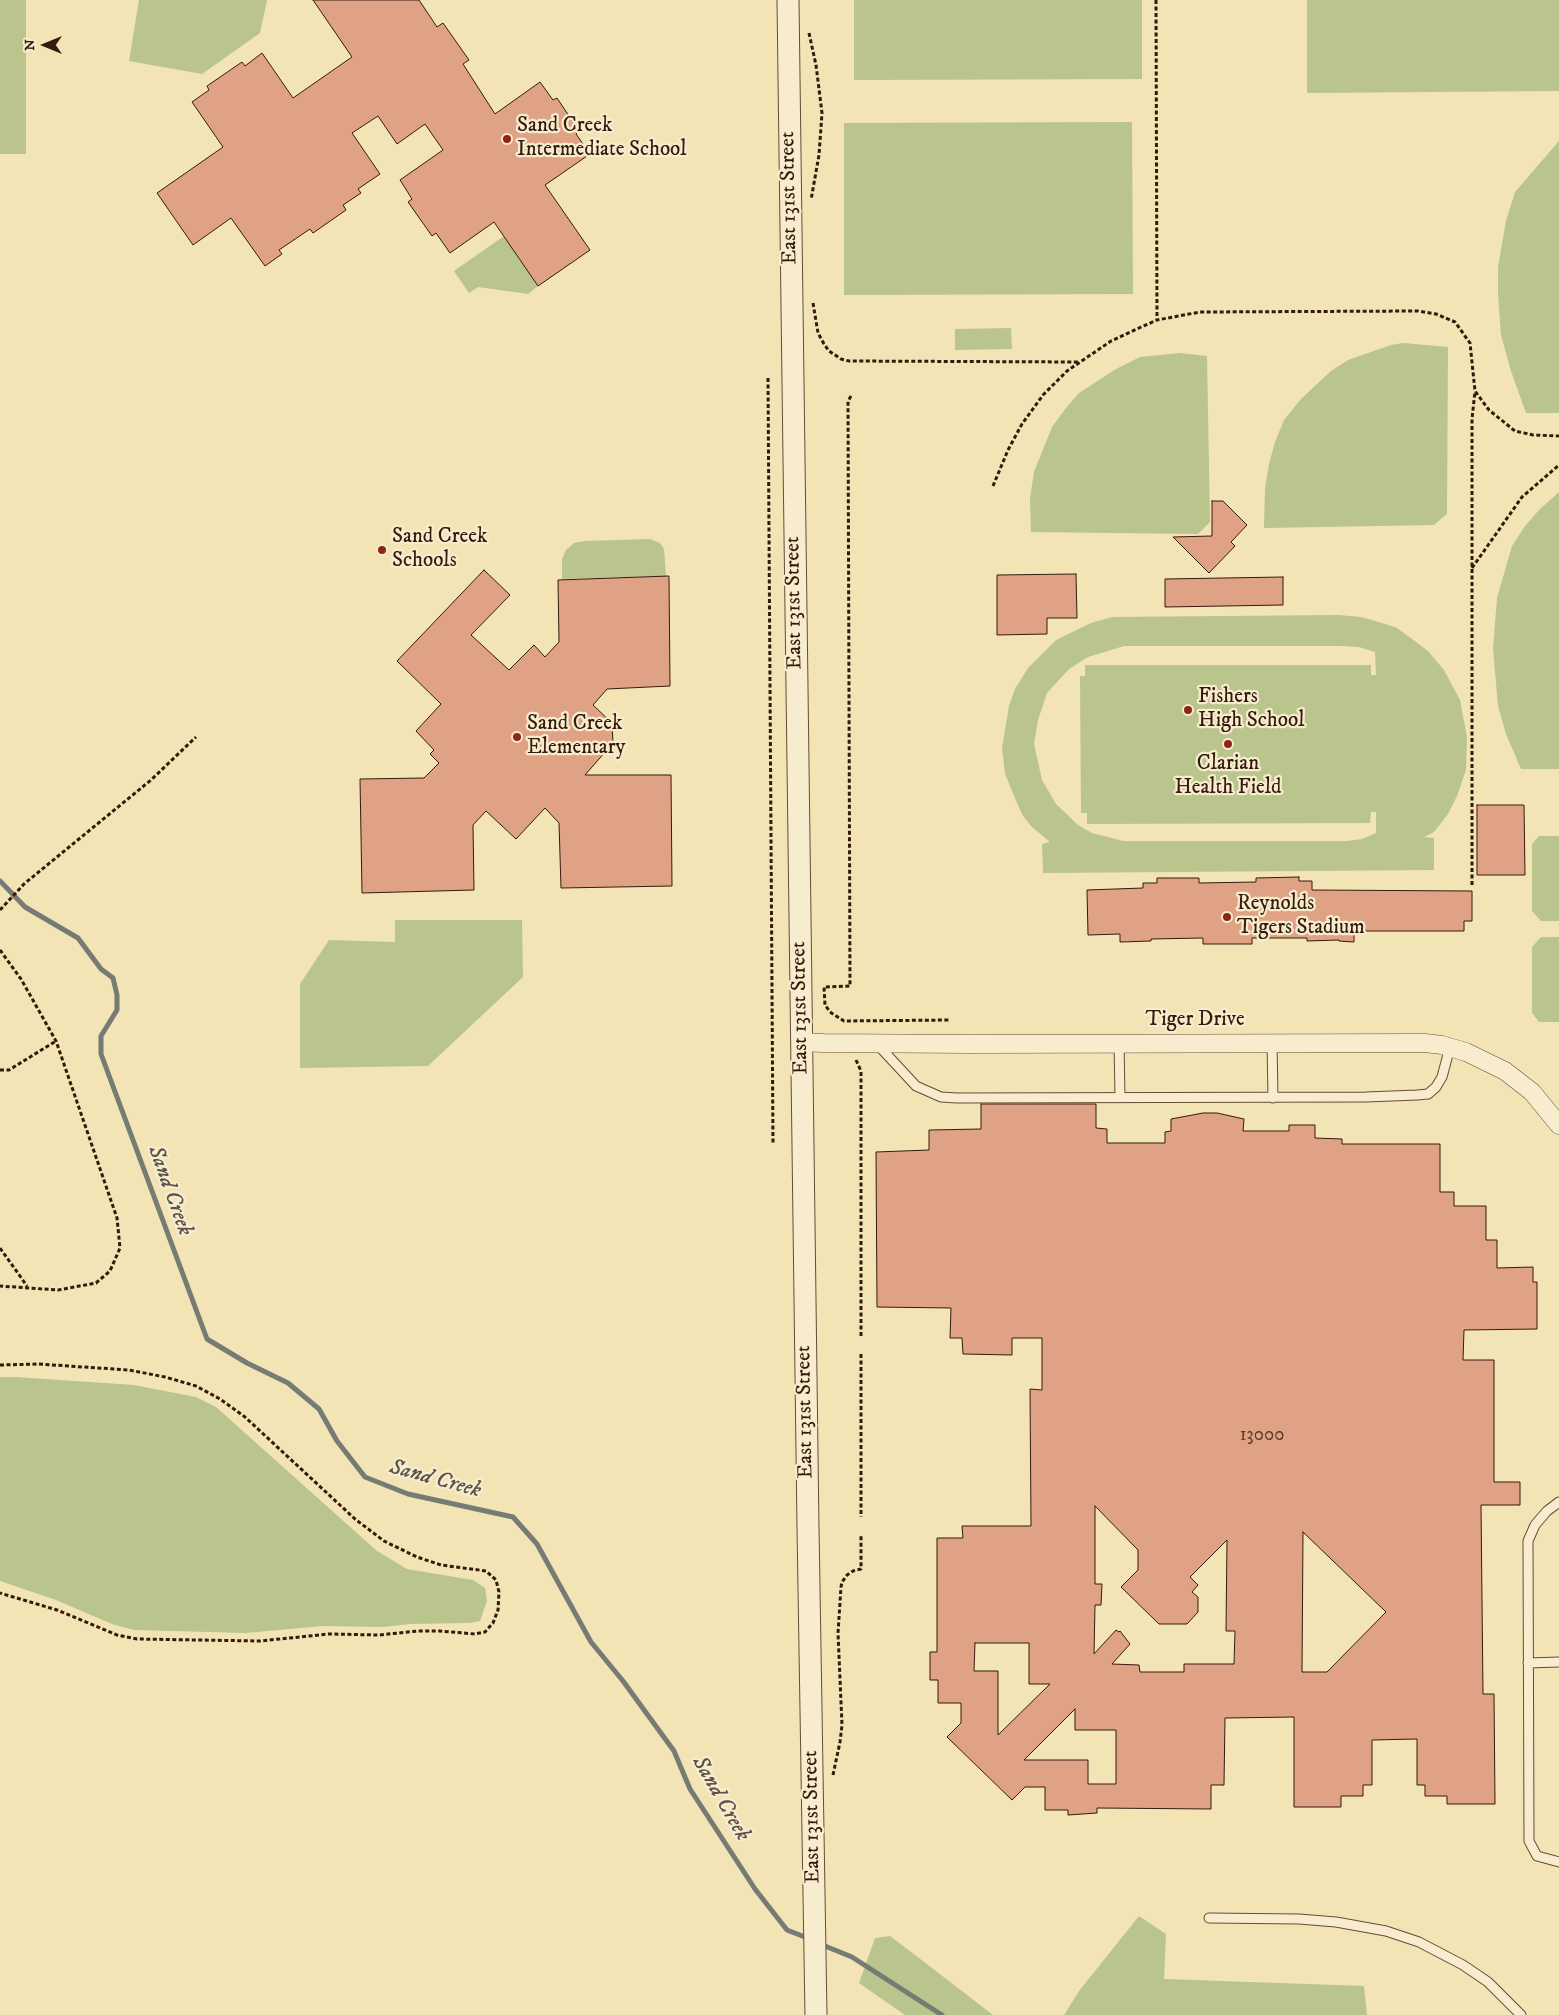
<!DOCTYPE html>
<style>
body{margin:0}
#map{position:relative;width:1559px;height:2015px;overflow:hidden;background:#f2e4b4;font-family:"IM FELL DW Pica",serif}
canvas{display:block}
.north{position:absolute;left:20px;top:20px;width:50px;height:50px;-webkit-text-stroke:4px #f7edce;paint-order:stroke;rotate:270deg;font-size:14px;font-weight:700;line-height:20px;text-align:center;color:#351a0c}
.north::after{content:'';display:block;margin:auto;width:18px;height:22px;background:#351a0c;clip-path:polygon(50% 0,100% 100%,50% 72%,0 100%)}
</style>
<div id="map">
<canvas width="1559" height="2015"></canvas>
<div class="north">N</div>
</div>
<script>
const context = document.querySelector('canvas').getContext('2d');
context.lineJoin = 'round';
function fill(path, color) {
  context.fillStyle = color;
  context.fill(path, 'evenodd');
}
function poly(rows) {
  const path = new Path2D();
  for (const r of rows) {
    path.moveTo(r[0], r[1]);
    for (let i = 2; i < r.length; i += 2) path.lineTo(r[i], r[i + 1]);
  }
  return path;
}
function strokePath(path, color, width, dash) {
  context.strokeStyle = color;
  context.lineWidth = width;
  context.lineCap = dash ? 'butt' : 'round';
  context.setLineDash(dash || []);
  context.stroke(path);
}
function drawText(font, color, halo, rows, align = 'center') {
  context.font = font + ' "IM FELL DW Pica",serif';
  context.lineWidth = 4.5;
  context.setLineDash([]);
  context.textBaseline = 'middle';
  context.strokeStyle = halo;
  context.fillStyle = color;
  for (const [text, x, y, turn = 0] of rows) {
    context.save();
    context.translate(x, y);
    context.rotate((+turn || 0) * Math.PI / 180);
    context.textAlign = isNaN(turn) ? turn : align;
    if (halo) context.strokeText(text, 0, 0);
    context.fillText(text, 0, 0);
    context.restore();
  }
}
const green = poly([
 [0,0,26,0,26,154,0,154],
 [139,0,267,0,260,33,202,74,129,61],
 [854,0,1142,0,1142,79,854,80],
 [1307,0,1559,0,1559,91,1307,93],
 [1132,122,1133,294,844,295,844,123],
 [1559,141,1559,413,1526,413,1511,371,1501,335,1498,293,1498,267,1506,221,1515,192],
 [504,236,538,286,528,294,478,287,469,293,454,271],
 [1011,328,1012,349,955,350,955,329],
 [1403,343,1448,347,1447,514,1434,525,1264,528,1265,488,1269,464,1275,442,1284,420,1301,399,1331,371,1348,360,1391,345],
 [1180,353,1207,356,1210,522,1198,534,1031,532,1030,498,1034,472,1052,427,1066,408,1079,393,1116,369,1140,357],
 [1559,492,1559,769,1521,769,1506,734,1498,706,1493,649,1497,598,1512,546,1525,526,1539,510],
 [650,539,660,543,664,549,666,576,562,579,562,559,566,550,574,543,585,541],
 [1339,615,1361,617,1382,623,1397,628,1412,639,1428,651,1444,670,1460,700,1467,737,1466,770,1457,796,1448,814,1434,832,1424,837,1434,838,1434,870,1043,873,1042,844,1050,842,1032,827,1023,816,1017,803,1005,774,1002,748,1009,706,1015,689,1028,668,1056,640,1091,623,1112,617],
 [1124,646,1343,646,1359,647,1375,652,1376,675,1371,675,1371,665,1085,665,1085,676,1080,676,1081,813,1087,813,1087,824,1370,823,1371,812,1376,812,1376,833,1362,839,1347,841,1123,841,1092,833,1078,825,1056,804,1042,780,1034,744,1038,720,1047,693,1069,669,1088,657],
 [1539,836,1559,836,1559,921,1541,921,1532,911,1532,844],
 [395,920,522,920,523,977,428,1066,300,1068,300,984,329,940,395,942],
 [1541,937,1559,937,1559,1022,1539,1022,1532,1013,1532,947],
 [0,1377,15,1377,134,1385,196,1397,216,1407,377,1551,407,1569,473,1580,485,1588,487,1601,480,1621,470,1623,410,1624,383,1627,323,1626,246,1633,134,1630,112,1624,56,1600,0,1581],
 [1139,1916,1166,1934,1164,1979,1364,1986,1367,2015,1064,2015,1079,1991],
 [890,1936,919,1958,993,2015,905,2015,859,1983,875,1938]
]);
const stream = poly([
 [0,881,25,907,78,938,101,969,113,978,117,995,117,1010,101,1036,101,1054,207,1339,247,1363,288,1383,319,1409,337,1441,365,1477,408,1494,513,1517,537,1544,591,1642,623,1681,674,1751,690,1789,755,1889,787,1930,810,1939],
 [820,1944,852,1957,942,2015]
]);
const building = poly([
 [313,0,419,0,437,27,443,23,469,60,463,64,495,114,540,82,553,100,557,98,579,131,576,134,590,154,545,185,590,250,538,286,494,222,450,253,436,233,432,236,408,202,412,199,400,180,443,150,425,124,397,144,378,116,352,133,380,174,358,189,361,193,343,205,346,210,313,233,310,229,279,250,282,254,265,266,231,218,193,245,157,193,223,147,192,102,209,90,207,86,242,62,245,66,262,53,293,98,352,57,313,0],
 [1212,501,1223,501,1247,525,1231,542,1235,546,1209,573,1173,537,1212,536,1212,501],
 [484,570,510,595,471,635,509,670,534,645,545,657,559,642,558,580,669,576,670,686,607,689,593,705,612,723,613,743,585,775,671,775,672,886,561,888,559,823,545,808,516,839,486,811,473,825,474,890,362,893,360,779,424,778,439,763,430,754,434,750,416,731,441,704,397,661,484,570],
 [1076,574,1077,618,1047,618,1047,634,997,635,997,575,1076,574],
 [1283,577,1283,605,1165,607,1165,579,1283,577],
 [1477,805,1524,805,1525,875,1477,875,1477,805],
 [1299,877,1299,881,1312,881,1312,890,1472,891,1472,921,1464,921,1464,931,1354,931,1354,942,1339,941,1339,940,1307,941,1307,938,1252,938,1252,944,1203,944,1203,938,1151,939,1151,941,1120,942,1120,934,1088,935,1087,890,1143,888,1143,883,1157,883,1157,878,1199,878,1199,883,1256,882,1256,878,1299,877],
 [981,1104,1096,1104,1096,1128,1107,1129,1107,1143,1165,1143,1165,1132,1171,1131,1171,1119,1203,1113,1217,1113,1244,1119,1243,1131,1289,1131,1289,1125,1315,1125,1315,1138,1342,1139,1342,1144,1440,1144,1440,1192,1454,1192,1454,1206,1486,1206,1486,1240,1497,1240,1497,1268,1533,1267,1533,1282,1537,1282,1537,1329,1464,1330,1463,1360,1494,1360,1494,1482,1520,1482,1520,1505,1481,1505,1483,1694,1494,1694,1495,1804,1447,1804,1447,1796,1425,1796,1425,1785,1417,1785,1417,1739,1372,1740,1372,1785,1363,1785,1363,1796,1341,1796,1341,1807,1294,1807,1294,1717,1225,1718,1224,1785,1211,1785,1211,1809,1097,1808,1097,1813,1068,1815,1068,1810,1045,1810,1045,1787,1025,1787,1012,1800,947,1737,961,1723,961,1703,938,1703,938,1680,930,1680,930,1652,937,1652,937,1538,963,1538,962,1526,1031,1526,1030,1389,1042,1390,1042,1338,1012,1338,1012,1355,963,1354,962,1338,950,1338,951,1308,877,1307,876,1152,929,1150,929,1130,981,1129,981,1104],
 [1095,1506,1138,1550,1138,1570,1121,1587,1159,1624,1187,1624,1198,1612,1198,1597,1192,1592,1198,1585,1190,1577,1227,1540,1226,1631,1235,1631,1234,1664,1184,1664,1184,1672,1140,1672,1139,1665,1112,1664,1130,1644,1120,1631,1119,1632,1116,1630,1094,1654,1095,1605,1101,1605,1102,1584,1095,1584,1095,1506],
 [1303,1532,1386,1612,1327,1672,1302,1672,1303,1532],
 [975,1643,1029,1643,1029,1684,1050,1684,998,1735,998,1671,974,1671,975,1643],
 [1075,1709,1075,1730,1116,1730,1116,1784,1088,1784,1088,1760,1024,1760,1075,1709]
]);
const path = poly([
 [1156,0,1157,320],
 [809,33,816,65,822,113,819,155,811,200],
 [813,303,818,333,824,344,829,351,841,359,849,361,1078,362],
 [768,378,773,1144],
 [851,396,848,401,850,986,824,987,825,1005,830,1012,844,1021,950,1020],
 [993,486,1008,450,1022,424,1043,395,1067,371,1111,341,1139,328,1157,320,1200,312,1418,311,1436,314,1455,322,1470,343,1475,391,1489,410,1515,431,1533,435,1559,436],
 [1472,568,1522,497,1559,465],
 [1472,885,1472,419,1475,391],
 [0,910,24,884,151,780,196,737],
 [0,950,21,979,56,1041,117,1218,120,1248,110,1271,96,1283,58,1290,0,1286],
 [856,1060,861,1071,861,1336],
 [0,1070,9,1070,56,1041],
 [0,1248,27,1286],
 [861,1354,861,1517],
 [0,1365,38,1364,129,1370,165,1377,196,1386,220,1399,245,1417,355,1519,384,1541,417,1557,441,1565,486,1571,496,1580,499,1592,498,1610,493,1623,485,1632,475,1634,440,1631,418,1631,379,1635,329,1634,260,1641,137,1639,117,1635,57,1610,0,1593],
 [833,1775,840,1742,842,1725,838,1633,841,1587,842,1582,847,1575,853,1571,861,1569,861,1535]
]);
const service = poly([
 [1119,1043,1120,1096],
 [1272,1043,1273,1098],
 [877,1044,916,1086,941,1097,957,1098,1366,1097,1417,1095,1428,1094,1436,1087,1442,1077,1450,1047],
 [1559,1502,1547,1511,1535,1525,1528,1541,1529,1841,1537,1856,1559,1862],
 [1528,1663,1559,1662],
 [1209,1918,1299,1919,1336,1922,1386,1931,1419,1942,1463,1965,1488,1982,1521,2015]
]);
const minor = poly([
 [801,1042,823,1043,969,1044,1425,1043,1442,1045,1466,1052,1505,1071,1532,1092,1559,1125]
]);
const tertiary = poly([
 [788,0,808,1527,816,2015]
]);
const markers = [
 [507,139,5,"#8f2418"],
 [382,550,5,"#8f2418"],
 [1188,710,5,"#8f2418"],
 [517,737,5,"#8f2418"],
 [1228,744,5,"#8f2418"],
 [1227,917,5,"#8f2418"]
];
const numberNames = [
 ["13000",1262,1436]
];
const poiNames = [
 ["Sand Creek",517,127],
 ["Intermediate School",517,151],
 ["Sand Creek",392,538],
 ["Schools",392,562],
 ["Fishers",1198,698],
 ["High School",1198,722],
 ["Sand Creek",527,725],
 ["Elementary",527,749],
 ["Clarian",1228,765,"center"],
 ["Health Field",1228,789,"center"],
 ["Reynolds",1237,905],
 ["Tigers Stadium",1237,929]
];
const streetNames = [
 ["East 131st Street",790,198,-91],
 ["East 131st Street",795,603,-91],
 ["East 131st Street",801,1008,-91],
 ["Tiger Drive",1195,1021],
 ["East 131st Street",806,1412,-91],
 ["East 131st Street",813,1817,-91]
];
const waterNames = [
 ["Sand Creek",169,1191,70],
 ["Sand Creek",435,1480,15],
 ["Sand Creek",720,1799,60]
];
fill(green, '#bac48d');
strokePath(stream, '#767b74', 5);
fill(building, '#e0a285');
strokePath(building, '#351a0c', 1);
strokePath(service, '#644c36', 11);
strokePath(minor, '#644c36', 19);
strokePath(tertiary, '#644c36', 23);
strokePath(path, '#351a0c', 3, [4, 2.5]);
strokePath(service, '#f7edce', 9);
strokePath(minor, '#f7edce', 18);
strokePath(tertiary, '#f7edce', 21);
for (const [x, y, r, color] of markers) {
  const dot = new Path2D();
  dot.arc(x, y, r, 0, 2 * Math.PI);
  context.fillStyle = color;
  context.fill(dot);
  strokePath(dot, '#f7edce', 2);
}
drawText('19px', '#603c2a', null, numberNames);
drawText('21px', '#351a0c', '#f7edce', poiNames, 'left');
drawText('21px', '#351a0c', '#f7edce', streetNames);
drawText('italic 22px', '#5b5249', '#f7edce', waterNames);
</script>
